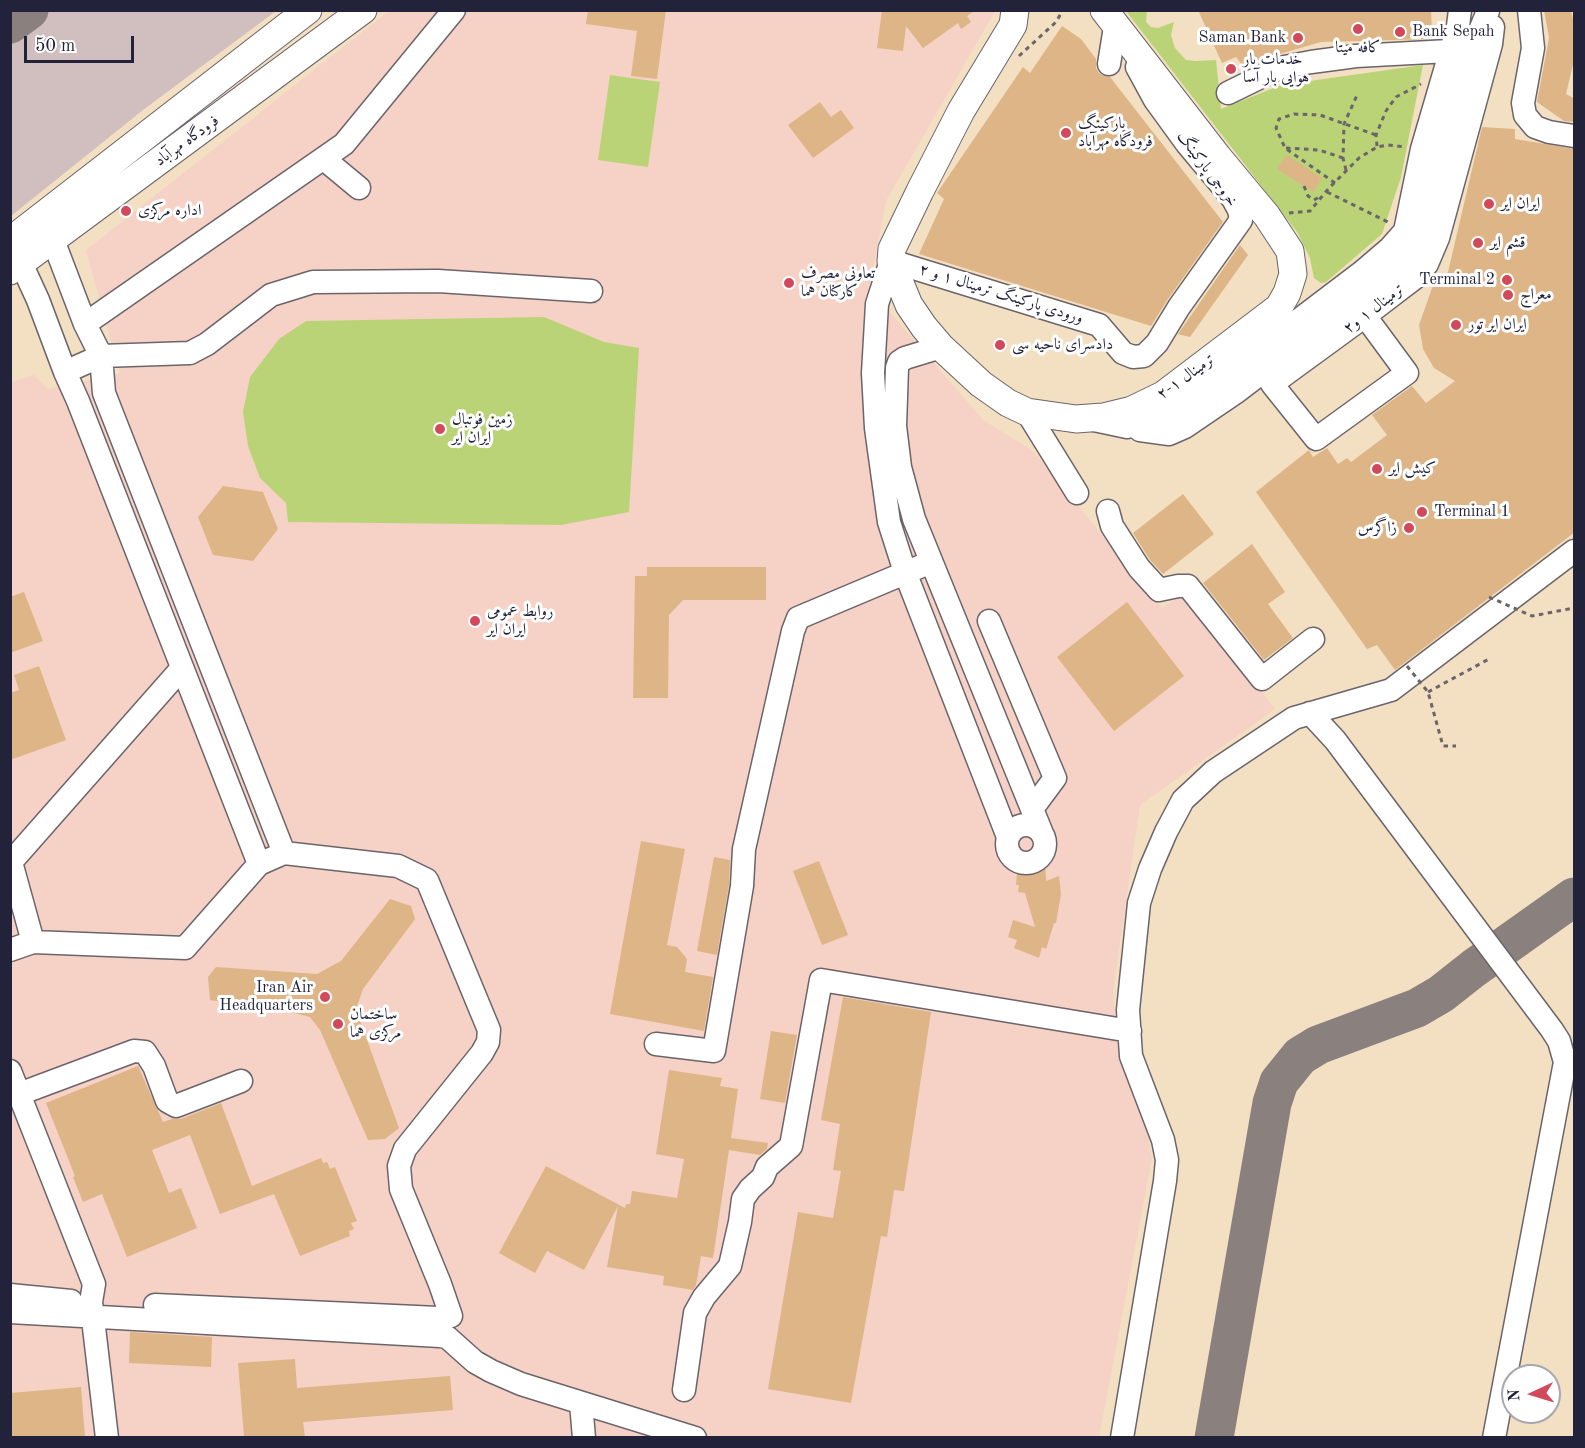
<!DOCTYPE html>
<meta charset="utf-8">
<style>
body{margin:0}
#map{position:relative;width:1585px;height:1448px;overflow:hidden;background:#f3dfc2;font-family:"Old Standard TT",serif}
canvas{display:block}
.frame{position:absolute;inset:0;border:12px solid #22223b;pointer-events:none}
.north{position:absolute;left:1501px;top:1364px;width:60px;height:60px;box-sizing:border-box;background:#fff;border:2px solid #a7a7b1;border-radius:50%;rotate:266deg;font-size:16px;font-weight:700;line-height:24px;text-align:center;color:#22223b}
.north::after{content:'';display:block;margin:auto;width:21px;height:27px;background:#d1495b;clip-path:polygon(50% 0,100% 100%,50% 72%,0 100%)}
.scale{position:absolute;left:24px;top:36px;width:110px;height:27px;box-sizing:border-box;border:3px solid #22223b;border-top:0;padding-left:8px;font-size:18px;line-height:21px;white-space:nowrap;color:#22223b;-webkit-text-stroke:4px #fff;paint-order:stroke}
</style>
<div id="map">
<canvas width="1585" height="1448"></canvas>
<div class="frame"></div>
<div class="north">N</div>
<div class="scale">50 m</div>
</div>
<script>
const context = document.querySelector('canvas').getContext('2d');
context.lineJoin = 'round';
function fill(path, color) {
  context.fillStyle = color;
  context.fill(path, 'evenodd');
}
function poly(rows) {
  const path = new Path2D();
  for (const r of rows) {
    if (r.length === 3) {
      path.moveTo(r[0] + r[2], r[1]);
      path.arc(r[0], r[1], r[2], 0, 2 * Math.PI);
      continue;
    }
    path.moveTo(r[0], r[1]);
    for (let i = 2; i < r.length; i += 2) path.lineTo(r[i], r[i + 1]);
  }
  return path;
}
function strokePath(path, color, width, dash) {
  context.strokeStyle = color;
  context.lineWidth = width;
  context.lineCap = dash ? 'butt' : 'round';
  context.setLineDash(dash || []);
  context.stroke(path);
}
function drawText(font, color, halo, rows, align = 'center') {
  context.font = font + ' "Old Standard TT",Amiri,serif';
  context.lineWidth = 6;
  context.setLineDash([]);
  context.textBaseline = 'middle';
  context.strokeStyle = halo;
  context.fillStyle = color;
  for (const [text, x, y, turn = 0] of rows) {
    context.save();
    context.translate(x, y);
    context.rotate((+turn || 0) * Math.PI / 180);
    context.textAlign = isNaN(turn) ? turn : align;
    if (halo) context.strokeText(text, 0, 0);
    context.fillText(text, 0, 0);
    context.restore();
  }
}
const built = poly([
 [389,11,995,11,886,201,869,288,983,420,1032,450,1162,608,1185,593,1275,709,1140,805,1113,991,1118,1049,1143,1110,1152,1158,1099,1437,11,1438,11,382,34,375,48,389,120,373,86,250]
]);
const industrial = poly([
 [11,10,276,10,276,11,143,110,11,216]
]);
const green = poly([
 [1126,11,1147,11,1146,22,1151,27,1158,28,1174,22,1171,35,1175,48,1186,60,1196,61,1216,60,1221,109,1281,85,1423,65,1401,177,1382,234,1326,282,1321,283,1314,278,1310,258,1297,232],
 [610,75,660,82,648,167,598,160],
 [544,317,604,342,639,348,629,512,561,525,288,522,286,503,260,478,248,446,243,412,250,377,279,339,306,321]
]);
const taxiway = poly([
 [10,24,29,10],
 [1214,1438,1272,1103,1279,1082,1300,1056,1318,1045,1417,1008,1441,994,1474,968,1574,897]
]);
const building = poly([
 [588,10,666,10,657,79,631,76,637,31,586,24],
 [882,10,976,10,967,16,971,22,961,29,958,23,923,48,906,26,903,51,877,48],
 [1198,10,1431,10,1432,34,1430,39,1321,42,1242,65,1236,57,1222,63],
 [1544,10,1571,10,1575,28,1575,56,1566,94,1575,99,1575,122,1564,121,1537,102,1549,38],
 [1062,26,1081,39,1096,59,1096,68,1100,74,1110,77,1223,222,1168,299,1151,326,919,254,944,199,937,193,1023,67,1030,73],
 [820,102,831,117,841,110,854,128,813,158,788,125],
 [1482,127,1515,129,1515,139,1575,149,1575,532,1395,670,1377,645,1367,649,1256,492,1309,450,1313,457,1327,448,1338,464,1347,458,1351,462,1387,435,1372,415,1412,386,1426,403,1455,381,1434,368,1423,349,1419,325,1432,288,1448,272],
 [1286,155,1322,178,1313,192,1277,169],
 [1240,245,1248,255,1190,337,1178,334],
 [223,486,263,492,278,529,253,561,213,555,198,517],
 [1183,494,1214,534,1163,574,1150,560,1133,533],
 [1252,544,1285,592,1268,604,1293,638,1264,660,1203,583],
 [647,567,766,567,766,600,683,600,669,615,668,698,633,698,635,576,647,576],
 [24,592,43,641,10,653,10,597],
 [1127,602,1184,676,1114,731,1057,657],
 [39,666,66,740,10,760,10,693,19,690,14,675],
 [641,841,685,849,667,945,677,947,687,959,685,972,713,977,704,1031,610,1014],
 [714,857,730,860,729,885,717,955,697,951],
 [1045,858,1046,881,1059,876,1061,894,1056,923,1054,923,1046,949,1042,947,1039,958,1014,948,1017,940,1008,937,1013,920,1035,927,1025,893,1018,892,1019,885,1016,885,1017,873,1028,874,1029,868],
 [819,861,848,935,822,945,793,871],
 [390,899,411,906,415,919,363,989,357,1006,359,1018,399,1128,385,1139,368,1140,320,1030,310,1017,294,1013,210,1000,208,977,216,967,317,974,341,961],
 [843,997,931,1012,904,1191,894,1190,887,1237,881,1236,851,1403,768,1389,798,1212,833,1218,841,1171,833,1170,840,1124,821,1120],
 [771,1031,797,1035,785,1103,760,1099],
 [138,1066,163,1122,172,1119,181,1119,221,1103,252,1186,321,1158,323,1163,327,1162,330,1169,335,1167,357,1221,351,1223,354,1229,349,1231,350,1236,300,1256,274,1194,220,1214,190,1135,152,1150,169,1193,181,1188,197,1228,127,1257,102,1194,83,1202,73,1177,75,1176,46,1103],
 [669,1070,722,1078,720,1086,738,1089,731,1138,768,1143,767,1149,760,1155,729,1150,713,1258,701,1256,696,1285,693,1290,663,1285,664,1276,607,1267,618,1206,584,1270,547,1251,535,1273,499,1253,546,1166,625,1208,626,1204,630,1204,632,1191,677,1198,684,1159,656,1154],
 [130,1332,212,1337,211,1367,129,1363],
 [295,1359,297,1388,450,1376,453,1410,303,1422,305,1437,244,1437,238,1363],
 [81,1387,85,1437,10,1437,10,1393]
]);
const path = poly([
 [1019,56,1056,22,1063,10],
 [1377,146,1376,135,1386,111,1396,97,1421,84],
 [1286,148,1319,150,1343,158],
 [1346,170,1343,158,1344,124,1358,93],
 [1335,183,1285,148,1276,128,1279,119,1294,114,1320,115,1376,135],
 [1304,186,1308,196,1314,200,1321,196],
 [1327,192,1388,222],
 [1289,213,1310,211,1329,188,1359,158,1377,147,1388,145,1405,147],
 [1428,692,1489,659]
]);
const minor = poly([
 [1529,10,1533,48,1523,103,1525,115,1535,127,1549,132,1574,136],
 [1109,64,1115,27],
 [1228,93,1279,68,1311,62,1356,56,1449,51],
 [324,159,359,188],
 [85,324,344,144,454,10],
 [941,347,905,358,899,362,897,368,895,426,900,467,914,519,1043,836],
 [65,372,101,356,190,353,207,344,271,295,313,282,438,281,591,291],
 [1276,381,1365,316,1416,277,1427,264,1438,238,1491,44,1493,27],
 [1272,384,1316,439,1407,373,1365,316],
 [1027,412,1077,493],
 [1094,420,1127,427,1162,420,1188,404,1362,272,1390,248,1405,231,1422,149,1458,26,1460,10],
 [1140,430,1169,434,1185,427,1235,393,1402,266,1414,253,1421,235,1461,77,1488,11],
 [1108,511,1112,526,1139,568,1159,590,1178,586,1188,586,1262,679,1313,639],
 [989,621,1055,778,1032,809],
 [1310,713,1335,740,1552,1030,1559,1041,1565,1062,1494,1438],
 [1026,844,19],
 [1008,837,905,572,889,522,876,428,873,373,877,304,891,261,1099,325,1123,353,1133,357,1144,356,1157,343,1179,307,1241,220,1239,210,1233,199,1187,144,1155,100,1137,67],
 [259,864,78,401,65,372,38,300,21,263,17,237,53,240,85,324,101,356,104,393,284,853],
 [33,942,11,862,182,668],
 [10,950,33,942,185,948,259,864,284,853,398,866,427,880,489,1030,488,1042,482,1053,405,1149,399,1166,401,1189,440,1284,451,1316],
 [656,1044,714,1051,742,886,744,849,793,631,798,618,931,562],
 [10,1071,94,1284,91,1302,107,1438],
 [19,1094,134,1051,145,1052,154,1066,167,1101,176,1106,241,1081],
 [10,1295,71,1301],
 [155,1305,438,1318],
 [10,1312,440,1336],
 [435,1323,435,1330,440,1336,447,1337,475,1362,491,1371,521,1384,695,1438],
 [684,1390,695,1313,704,1297,730,1266,740,1222,743,1199,750,1189,763,1177,767,1167,791,1146,821,980,1130,1031],
 [581,1403,584,1438],
 [1122,1438,1165,1181,1167,1160,1163,1140,1131,1056,1128,1010,1139,903,1150,869,1166,832,1183,800,1213,772,1294,718,1391,690,1574,551]
]);
const major = poly([
 [1015,10,1013,25,961,111,920,191,892,249,891,261,909,305,924,327,941,347,981,384,1008,403,1027,412,1076,419,1103,417,1132,410,1163,395,1279,307,1287,293,1293,274,1290,251,1267,216,1218,157,1104,10],
 [10,241,308,10],
 [10,271,363,10]
]);
const pathBridge = poly([
 [1489,597,1532,616,1574,608],
 [1407,666,1428,692,1443,746,1456,746]
]);
const markers = [
 [1358,29,6,"#d1495b"],
 [1400,32,6,"#d1495b"],
 [1298,38,6,"#d1495b"],
 [1231,69,6,"#d1495b"],
 [1066,133,6,"#d1495b"],
 [1489,204,6,"#d1495b"],
 [126,211,6,"#d1495b"],
 [1478,243,6,"#d1495b"],
 [1507,280,6,"#d1495b"],
 [789,283,6,"#d1495b"],
 [1508,295,6,"#d1495b"],
 [1456,325,6,"#d1495b"],
 [1000,345,6,"#d1495b"],
 [440,429,6,"#d1495b"],
 [1377,469,6,"#d1495b"],
 [1422,512,6,"#d1495b"],
 [1409,528,6,"#d1495b"],
 [475,621,6,"#d1495b"],
 [325,997,6,"#d1495b"],
 [338,1024,6,"#d1495b"]
];
const poiNames = [
 ["Bank Sepah",1412,32],
 ["Saman Bank",1286,38,"right"],
 ["کافه میتا",1358,48,"center"],
 ["خدمات بار",1243,60],
 ["هوایی بار آسا",1243,78],
 ["پارکینگ",1078,124],
 ["فرودگاه مهرآباد",1078,142],
 ["ایران ایر",1501,204],
 ["اداره مرکزی",138,211],
 ["قشم ایر",1490,243],
 ["تعاونی مصرف",801,274],
 ["کارکنان هما",801,292],
 ["Terminal 2",1495,280,"right"],
 ["معراج",1520,295],
 ["ایران ایر تور",1468,325],
 ["دادسرای ناحیه سی",1012,345],
 ["زمین فوتبال",452,420],
 ["ایران ایر",452,438],
 ["کیش ایر",1389,469],
 ["Terminal 1",1434,512],
 ["زاگرس",1397,528,"right"],
 ["روابط عمومی",487,612],
 ["ایران ایر",487,630],
 ["Iran Air",313,988,"right"],
 ["Headquarters",313,1006,"right"],
 ["ساختمان",350,1015],
 ["مرکزی هما",350,1033]
];
const streetNames = [
 ["فرودگاه مهرآباد",187,141,-36],
 ["خروجی پارکینگ",1207,169,53],
 ["ورودی پارکینگ ترمینال ۱ و ۲",1001,294,17],
 ["ترمینال ۱ و۲",1374,309,-37],
 ["ترمینال ۱-۲",1186,377,-35]
];
fill(built, '#f6d1c5');
fill(industrial, '#d1bfbf');
fill(green, '#bbd377');
strokePath(taxiway, '#8a807e', 39);
fill(building, '#deb587');
strokePath(minor, '#6b646a', 25);
strokePath(major, '#6b646a', 29);
strokePath(path, '#6b646a', 3, [4.5, 4.5]);
strokePath(minor, '#fff', 22);
strokePath(major, '#fff', 27);
strokePath(pathBridge, '#6b646a', 3, [4.5, 4.5]);
for (const [x, y, r, color] of markers) {
  const dot = new Path2D();
  dot.arc(x, y, r, 0, 2 * Math.PI);
  context.fillStyle = color;
  context.fill(dot);
  strokePath(dot, '#fff', 2);
}
drawText('16px', '#22223b', '#fff', poiNames, 'left');
drawText('16px', '#22223b', '#fff', streetNames);
</script>
